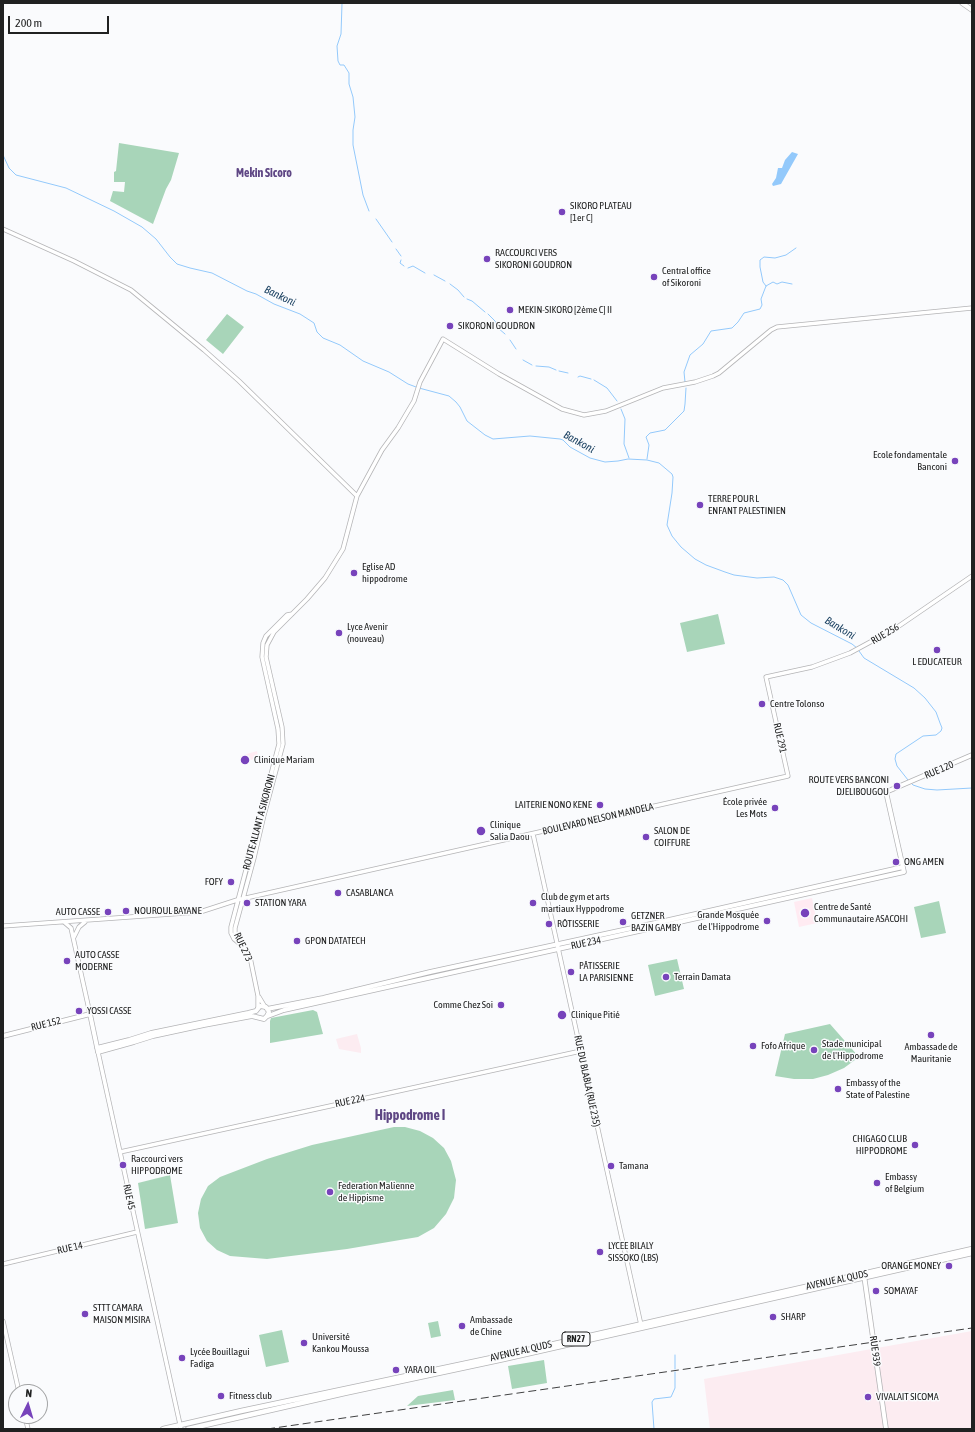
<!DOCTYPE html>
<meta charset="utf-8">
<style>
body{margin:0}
#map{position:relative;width:975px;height:1432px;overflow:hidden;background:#fafbfd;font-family:"Asap Condensed",sans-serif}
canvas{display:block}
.frame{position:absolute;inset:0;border:4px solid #202121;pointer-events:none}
.north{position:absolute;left:8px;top:1384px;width:40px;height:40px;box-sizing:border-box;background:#fafbfd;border:1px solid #a3a4a5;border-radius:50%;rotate:5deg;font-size:11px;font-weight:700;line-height:16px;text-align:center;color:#202121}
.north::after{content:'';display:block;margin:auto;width:14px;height:18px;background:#7743bb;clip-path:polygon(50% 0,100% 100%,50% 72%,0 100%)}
.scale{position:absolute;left:8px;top:16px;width:101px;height:18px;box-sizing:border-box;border:2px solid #202121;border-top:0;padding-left:5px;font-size:12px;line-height:14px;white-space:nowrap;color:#202121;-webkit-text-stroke:3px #fafbfd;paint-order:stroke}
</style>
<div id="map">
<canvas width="975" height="1432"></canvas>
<div class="frame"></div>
<div class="north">N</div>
<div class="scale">200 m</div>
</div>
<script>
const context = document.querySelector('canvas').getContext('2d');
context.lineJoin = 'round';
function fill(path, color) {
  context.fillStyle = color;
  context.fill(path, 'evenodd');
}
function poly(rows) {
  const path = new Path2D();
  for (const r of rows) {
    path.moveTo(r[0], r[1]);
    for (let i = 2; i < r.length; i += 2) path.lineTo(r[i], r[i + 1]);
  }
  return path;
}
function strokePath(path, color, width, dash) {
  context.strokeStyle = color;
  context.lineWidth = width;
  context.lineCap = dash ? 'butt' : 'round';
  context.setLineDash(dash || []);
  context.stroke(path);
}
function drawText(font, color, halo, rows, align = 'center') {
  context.font = font + ' "Asap Condensed",sans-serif';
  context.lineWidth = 3;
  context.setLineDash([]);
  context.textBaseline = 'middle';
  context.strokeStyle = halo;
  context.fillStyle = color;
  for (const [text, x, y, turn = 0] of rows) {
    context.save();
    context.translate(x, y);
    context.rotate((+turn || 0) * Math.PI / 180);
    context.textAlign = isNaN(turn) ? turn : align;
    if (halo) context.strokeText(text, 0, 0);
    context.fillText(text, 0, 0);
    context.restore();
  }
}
const industrial = poly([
 [357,1034,361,1048,361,1053,339,1049,336,1039],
 [972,1331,972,1429,710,1429,704,1379]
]);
const medical = poly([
 [257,751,258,757,241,764,240,756],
 [812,898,817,923,799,927,794,902]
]);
const green = poly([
 [119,143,179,153,171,180,166,189,153,224,110,201,113,191,124,192,125,182,114,182,114,172,116,171],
 [227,314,244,327,223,354,206,340],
 [718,614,725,644,687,652,680,623],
 [939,901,946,933,921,938,914,907],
 [677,959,684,989,655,996,648,965],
 [313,1010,317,1012,323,1034,270,1043,270,1021,271,1018],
 [830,1024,859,1057,844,1068,828,1075,813,1079,794,1079,775,1076,785,1034],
 [394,1127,405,1127,420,1131,433,1138,444,1148,451,1161,456,1180,454,1198,446,1214,434,1228,418,1237,400,1240,347,1249,267,1259,230,1256,217,1250,207,1241,200,1228,198,1213,201,1199,208,1186,220,1177,267,1159,312,1145],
 [170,1175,178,1223,145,1229,138,1183],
 [438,1321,441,1336,431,1338,428,1323],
 [282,1330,289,1362,266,1367,259,1335],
 [544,1360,547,1383,512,1389,508,1366],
 [453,1390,455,1400,407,1406,418,1396]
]);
const water = poly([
 [792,152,798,154,781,184,773,186,772,184,776,178,778,168,782,168,785,160]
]);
const stream = poly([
 [342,4,341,34,337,46,338,61,340,65,344,65,349,73,349,84,353,97,355,117,353,130,353,145,363,195,369,211],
 [3,155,9,168,16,175,66,188,114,211,142,227,156,239,170,257,177,264,190,268,212,273,247,291,256,294,274,304,300,314,314,323,317,332,323,338,340,345,363,361,389,372,408,384,416,387],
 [376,219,392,242],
 [396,249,401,256],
 [401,260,400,263,404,266],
 [408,268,413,266,425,273],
 [434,275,445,281],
 [450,284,458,290,464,297],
 [766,286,763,282,760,267,760,260,764,257,775,258,786,255,796,248],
 [467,299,472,301,485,312],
 [488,314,495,321,498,328,505,334],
 [510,340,516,349],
 [523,360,532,365],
 [536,366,549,367,556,370],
 [559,371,568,373],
 [578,377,580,376,591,379],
 [594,380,607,388,617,401],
 [685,382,684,372,690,355,703,344,711,331,732,328,738,322,744,313,760,309,762,305,761,299,766,286,773,282,777,284,782,282,792,284],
 [419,388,449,396,456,402,460,407,467,421,485,435,493,439,530,436,560,439,563,440,570,447,590,458,605,462,618,461,628,459,647,460,659,463,672,474,673,477,672,493,667,525,672,536,681,547,695,559,706,565,725,572,734,575,757,578,774,577,783,580,788,585,801,615,811,623,852,644,857,648],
 [621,409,625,419,624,444,629,458],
 [647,459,649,445,646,437,650,433,665,430,684,411,685,404,686,388],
 [859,651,864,658,914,688,925,698,936,712,940,723,942,728,941,731,936,735,923,736,896,754,895,759,897,766,908,780],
 [911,783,913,785,925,789,937,790,972,788],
 [675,1355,675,1369],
 [654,1429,652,1402,654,1399,671,1397,675,1388,675,1372]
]);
const tertiary = poly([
 [3,229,74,261,131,290,204,350,239,381,357,496],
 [533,834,641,1325],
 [64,922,71,928,90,1014],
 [3,926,200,912,237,900,788,776,766,677,812,667,850,653,896,628,972,576],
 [74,937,79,927,85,922],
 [239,943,234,939,231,933,231,927,279,744,278,729,262,657,263,643,266,636,287,615,292,614],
 [259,997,265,1007],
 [258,1008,258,996,250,957,235,934,235,928,254,858,264,815,283,744,282,727,266,657,267,645,274,632,307,599,325,578,343,549,357,496,382,450,398,428,414,401,420,382,443,339,499,374,562,409,584,415,606,411,663,388,695,382,713,376,719,373,771,330,777,327,972,308],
 [98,1052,181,1429],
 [120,1152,581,1051],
 [3,1264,137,1232],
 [3,1321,19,1392],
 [25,1416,28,1429]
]);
const secondary = poly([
 [962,3,972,10],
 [267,1009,323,998,430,972,669,920,903,867],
 [268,1016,284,1010,904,872,886,792,972,755],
 [3,1036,90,1014,98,1052,134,1042,153,1036,204,1025,252,1016,264,1019,267,1016,269,1012,266,1007,260,1006,256,1011,248,1013,151,1033,129,1040,97,1048],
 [864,1275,886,1429]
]);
const primary = poly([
 [163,1429,241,1411,510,1354,972,1249],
 [188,1429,345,1393,504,1359,972,1253]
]);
const rail = poly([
 [267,1429,972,1328]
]);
const markers = [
 [562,212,4,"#7743bb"],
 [487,259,4,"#7743bb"],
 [654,277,4,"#7743bb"],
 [510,310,4,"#7743bb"],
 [450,326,4,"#7743bb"],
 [955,461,4,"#7743bb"],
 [700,505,4,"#7743bb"],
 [354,573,4,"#7743bb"],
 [339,633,4,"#7743bb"],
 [937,650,4,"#7743bb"],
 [762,704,4,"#7743bb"],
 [245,760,5,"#7743bb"],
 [897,786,4,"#7743bb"],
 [600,805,4,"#7743bb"],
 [775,808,4,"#7743bb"],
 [481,831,5,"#7743bb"],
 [646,837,4,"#7743bb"],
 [896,862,4,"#7743bb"],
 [231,882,4,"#7743bb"],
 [338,893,4,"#7743bb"],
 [247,903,4,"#7743bb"],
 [533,903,4,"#7743bb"],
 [126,911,4,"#7743bb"],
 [108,912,4,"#7743bb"],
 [805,913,5,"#7743bb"],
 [767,921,4,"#7743bb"],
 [623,922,4,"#7743bb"],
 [549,924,4,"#7743bb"],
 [297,941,4,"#7743bb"],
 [67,961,4,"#7743bb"],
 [571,972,4,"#7743bb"],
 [666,977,4,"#7743bb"],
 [501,1005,4,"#7743bb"],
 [79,1011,4,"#7743bb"],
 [562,1015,5,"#7743bb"],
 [931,1035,4,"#7743bb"],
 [753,1046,4,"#7743bb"],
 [814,1050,4,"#7743bb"],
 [838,1089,4,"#7743bb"],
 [915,1145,4,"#7743bb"],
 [123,1165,4,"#7743bb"],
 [611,1166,4,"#7743bb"],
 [877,1183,4,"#7743bb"],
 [330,1192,4,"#7743bb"],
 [600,1252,4,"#7743bb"],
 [949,1266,4,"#7743bb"],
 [876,1291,4,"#7743bb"],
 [85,1314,4,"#7743bb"],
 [773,1317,4,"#7743bb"],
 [462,1326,4,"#7743bb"],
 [304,1343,4,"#7743bb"],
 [182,1358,4,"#7743bb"],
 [396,1370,4,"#7743bb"],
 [221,1396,4,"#7743bb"],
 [868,1397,4,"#7743bb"]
];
const shields = [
 [576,1339,28]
];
const shieldNames = [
 ["RN27",576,1339]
];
const poiNames = [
 ["SIKORO PLATEAU",570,206],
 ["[1er C]",570,218],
 ["RACCOURCI VERS",495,253],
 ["SIKORONI GOUDRON",495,265],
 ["Central office",662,271],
 ["of Sikoroni",662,283],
 ["MEKIN-SIKORO [2ème C] II",518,310],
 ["SIKORONI GOUDRON",458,326],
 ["Ecole fondamentale",947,455,"right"],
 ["Banconi",947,467,"right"],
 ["TERRE POUR L",708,499],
 ["ENFANT PALESTINIEN",708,511],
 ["Eglise AD",362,567],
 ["hippodrome",362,579],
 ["Lyce Avenir",347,627],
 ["(nouveau)",347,639],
 ["L EDUCATEUR",937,662,"center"],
 ["Centre Tolonso",770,704],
 ["Clinique Mariam",254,760],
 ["ROUTE VERS BANCONI",889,780,"right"],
 ["DJELIBOUGOU",889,792,"right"],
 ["École privée",767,802,"right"],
 ["Les Mots",767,814,"right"],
 ["LAITERIE NONO KENE",592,805,"right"],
 ["Clinique",490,825],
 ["Salia Daou",490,837],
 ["SALON DE",654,831],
 ["COIFFURE",654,843],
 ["ONG AMEN",904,862],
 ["FOFY",223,882,"right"],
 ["CASABLANCA",346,893],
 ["Club de gym et arts",541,897],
 ["martiaux Hyppodrome",541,909],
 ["STATION YARA",255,903],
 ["Centre de Santé",814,907],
 ["Communautaire ASACOHI",814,919],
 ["NOUROUL BAYANE",134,911],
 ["AUTO CASSE",100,912,"right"],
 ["Grande Mosquée",759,915,"right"],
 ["de l'Hippodrome",759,927,"right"],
 ["GETZNER",631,916],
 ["BAZIN GAMBY",631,928],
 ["RÔTISSERIE",557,924],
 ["GPON DATATECH",305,941],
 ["AUTO CASSE",75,955],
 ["MODERNE",75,967],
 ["PÂTISSERIE",579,966],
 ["LA PARISIENNE",579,978],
 ["Terrain Damata",674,977],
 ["Comme Chez Soi",493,1005,"right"],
 ["YOSSI CASSE",87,1011],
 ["Clinique Pitié",571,1015],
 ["Stade municipal",822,1044],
 ["de l'Hippodrome",822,1056],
 ["Fofo Afrique",761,1046],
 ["Ambassade de",931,1047,"center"],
 ["Mauritanie",931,1059,"center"],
 ["Embassy of the",846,1083],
 ["State of Palestine",846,1095],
 ["CHIGAGO CLUB",907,1139,"right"],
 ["HIPPODROME",907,1151,"right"],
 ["Raccourci vers",131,1159],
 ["HIPPODROME",131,1171],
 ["Tamana",619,1166],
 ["Embassy",885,1177],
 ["of Belgium",885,1189],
 ["Federation Malienne",338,1186],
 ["de Hippisme",338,1198],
 ["LYCEE BILALY",608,1246],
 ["SISSOKO (LBS)",608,1258],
 ["ORANGE MONEY",941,1266,"right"],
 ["SOMAYAF",884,1291],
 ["STTT CAMARA",93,1308],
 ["MAISON MISIRA",93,1320],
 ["SHARP",781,1317],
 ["Ambassade",470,1320],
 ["de Chine",470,1332],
 ["Université",312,1337],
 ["Kankou Moussa",312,1349],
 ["Lycée Bouillagui",190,1352],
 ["Fadiga",190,1364],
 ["YARA OIL",404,1370],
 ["Fitness club",229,1396],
 ["VIVALAIT SICOMA",876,1397]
];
const streetNames = [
 ["RUE 256",885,634,-31],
 ["RUE 291",780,738,77],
 ["RUE 120",939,770,-23],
 ["BOULEVARD NELSON MANDELA",598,819,-13],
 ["ROUTE ALLANT A SIKORONI",259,822,-75],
 ["RUE 234",586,943,-12],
 ["RUE 273",243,947,65],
 ["RUE 152",46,1024,-14],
 ["RUE DU BLABLA (RUE 235)",587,1081,78],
 ["RUE 224",350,1101,-12],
 ["RUE 45",129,1197,78],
 ["RUE 14",70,1248,-13],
 ["AVENUE AL QUDS",837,1280,-12],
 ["AVENUE AL QUDS",521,1351,-13],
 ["RUE 939",875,1351,82]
];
const waterNames = [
 ["Bankoni",280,296,25],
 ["Bankoni",579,442,29],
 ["Bankoni",840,628,31]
];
const quarterNames = [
 ["Mekin Sicoro",264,173]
];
const districtNames = [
 ["Hippodrome I",410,1116]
];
fill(industrial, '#fcecf1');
fill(medical, '#ffebf2');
fill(green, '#a8d5b9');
fill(water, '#93c9fb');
strokePath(stream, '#93c9fb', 1);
strokePath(tertiary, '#b4b4b6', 5);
strokePath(secondary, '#b4b4b6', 5.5);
strokePath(primary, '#b4b4b6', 6);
strokePath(tertiary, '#fff', 3.5);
strokePath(secondary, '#fff', 4);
strokePath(primary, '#fff', 4.5);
strokePath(rail, '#404142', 1, [8, 4]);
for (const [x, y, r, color] of markers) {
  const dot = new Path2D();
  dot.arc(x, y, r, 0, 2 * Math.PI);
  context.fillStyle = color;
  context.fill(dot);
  strokePath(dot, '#fafbfd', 1.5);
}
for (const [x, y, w] of shields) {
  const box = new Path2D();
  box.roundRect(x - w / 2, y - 7, w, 14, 3);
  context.fillStyle = '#fafbfd';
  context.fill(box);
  strokePath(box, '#202121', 1);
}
drawText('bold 9px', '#202121', null, shieldNames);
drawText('10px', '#202121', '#fafbfd', poiNames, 'left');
drawText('10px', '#202121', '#fafbfd', streetNames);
drawText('italic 11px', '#153c5d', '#fafbfd', waterNames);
drawText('bold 12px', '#5e4684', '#fafbfd', quarterNames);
drawText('bold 14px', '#5e4684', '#fafbfd', districtNames);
</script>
